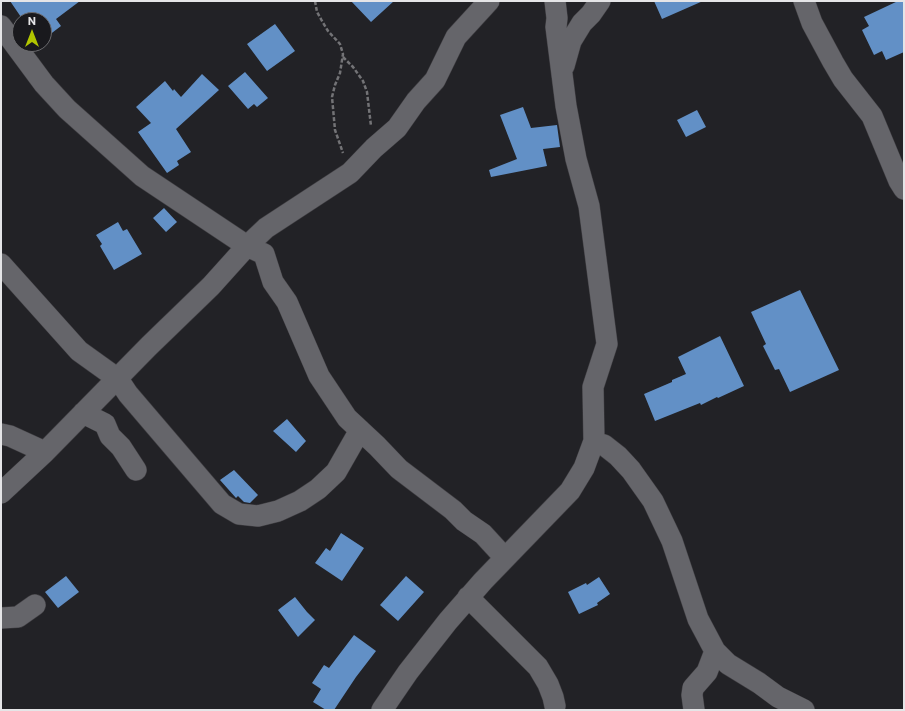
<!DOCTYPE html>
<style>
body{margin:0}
#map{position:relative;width:905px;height:711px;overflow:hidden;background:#222226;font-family:Commissioner,sans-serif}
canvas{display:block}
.frame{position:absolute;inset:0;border:2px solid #e5e5e7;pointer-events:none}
.north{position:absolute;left:12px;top:12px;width:40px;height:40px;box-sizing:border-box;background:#19191d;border:1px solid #6b6b6e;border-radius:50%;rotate:0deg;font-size:11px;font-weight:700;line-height:16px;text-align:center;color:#e5e5e7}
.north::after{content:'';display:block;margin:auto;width:14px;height:18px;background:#b1c500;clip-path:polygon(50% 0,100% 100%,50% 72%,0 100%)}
</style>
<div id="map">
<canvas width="905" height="711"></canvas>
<div class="frame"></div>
<div class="north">N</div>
</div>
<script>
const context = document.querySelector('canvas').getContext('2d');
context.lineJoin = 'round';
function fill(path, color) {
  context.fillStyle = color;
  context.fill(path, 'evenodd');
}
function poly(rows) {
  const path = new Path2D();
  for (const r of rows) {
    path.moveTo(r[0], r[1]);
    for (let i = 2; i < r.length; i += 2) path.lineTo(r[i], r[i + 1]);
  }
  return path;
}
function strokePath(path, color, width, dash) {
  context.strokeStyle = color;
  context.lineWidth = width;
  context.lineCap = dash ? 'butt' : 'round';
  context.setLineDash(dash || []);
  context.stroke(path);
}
const building = poly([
 [10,1,80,1,56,19,61,26,44,39,44,20,23,20],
 [351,1,394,1,371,22],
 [654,1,703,1,662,19],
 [898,1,904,1,904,52,886,60,882,51,874,55,862,30,869,26,864,17],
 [275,24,295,51,267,71,247,44],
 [245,72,268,98,257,107,254,104,248,109,228,86],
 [202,74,219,90,176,129,191,152,177,161,179,165,167,173,138,132,151,123,136,107,165,81,173,91,174,89,181,97],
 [523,107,531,128,557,125,560,147,543,149,547,166,491,177,489,170,517,159,500,115],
 [697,110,706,127,686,137,677,120],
 [164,208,177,222,166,232,153,218],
 [118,222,123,231,127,229,142,254,114,270,100,246,102,244,96,235],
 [800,290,839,370,790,392,779,369,775,370,763,346,766,344,751,312],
 [720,336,744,386,718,398,717,397,701,405,700,403,655,421,644,394,672,382,672,380,686,374,678,357],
 [287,419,306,441,296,452,273,431],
 [234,470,258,495,250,503,244,502,238,496,236,498,220,480],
 [341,533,364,548,342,581,315,563,326,548,330,551],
 [66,576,79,592,58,608,45,592],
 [406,576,424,592,398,621,380,605],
 [599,577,610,594,597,603,598,605,579,614,568,592,586,583,587,585],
 [295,597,307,612,315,620,298,637,278,610],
 [354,635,376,651,356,677,334,710,326,710,313,702,321,689,312,683,324,665,329,668]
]);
const path = poly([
 [315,1,317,12,322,21,328,31,340,44,343,54,340,73,335,85,332,97,335,130,343,153],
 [343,57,353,67,363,81,367,92,371,126]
]);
const minor = poly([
 [804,1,812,23,833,62,843,79,872,116,899,181,904,189],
 [1,26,44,84,67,109,142,176,247,246,264,254,273,282,287,302,319,376,347,418,377,446,399,469,453,510,464,521,483,534,505,558],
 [564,66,571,41,582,23,591,14,600,1],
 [1,264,79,351,118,379,128,394,222,504,239,514,258,516,278,511,300,501,318,489,336,472,360,430],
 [83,413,105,424,110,436,121,447,136,470],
 [1,434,10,436,45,452],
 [594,442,604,445,618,456,631,470,653,501,672,541,698,619,715,651,728,664,759,683,778,697,804,710],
 [1,493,45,452,149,346,211,286,247,246,266,228,350,173,374,148,397,128,416,101,435,80,456,37,489,1],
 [468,597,538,667,548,684,553,697,555,706],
 [1,618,18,617,35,605],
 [382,710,408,672,448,621,483,581,570,491,584,468,594,441,593,387,607,344,589,206,576,159,566,106,556,27,557,18,555,1],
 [694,710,692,695,693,688,707,672,715,651]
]);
fill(building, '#6290c6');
strokePath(minor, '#403f43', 22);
strokePath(path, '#737376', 2.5, [4, 2]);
strokePath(minor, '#65656a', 21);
</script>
